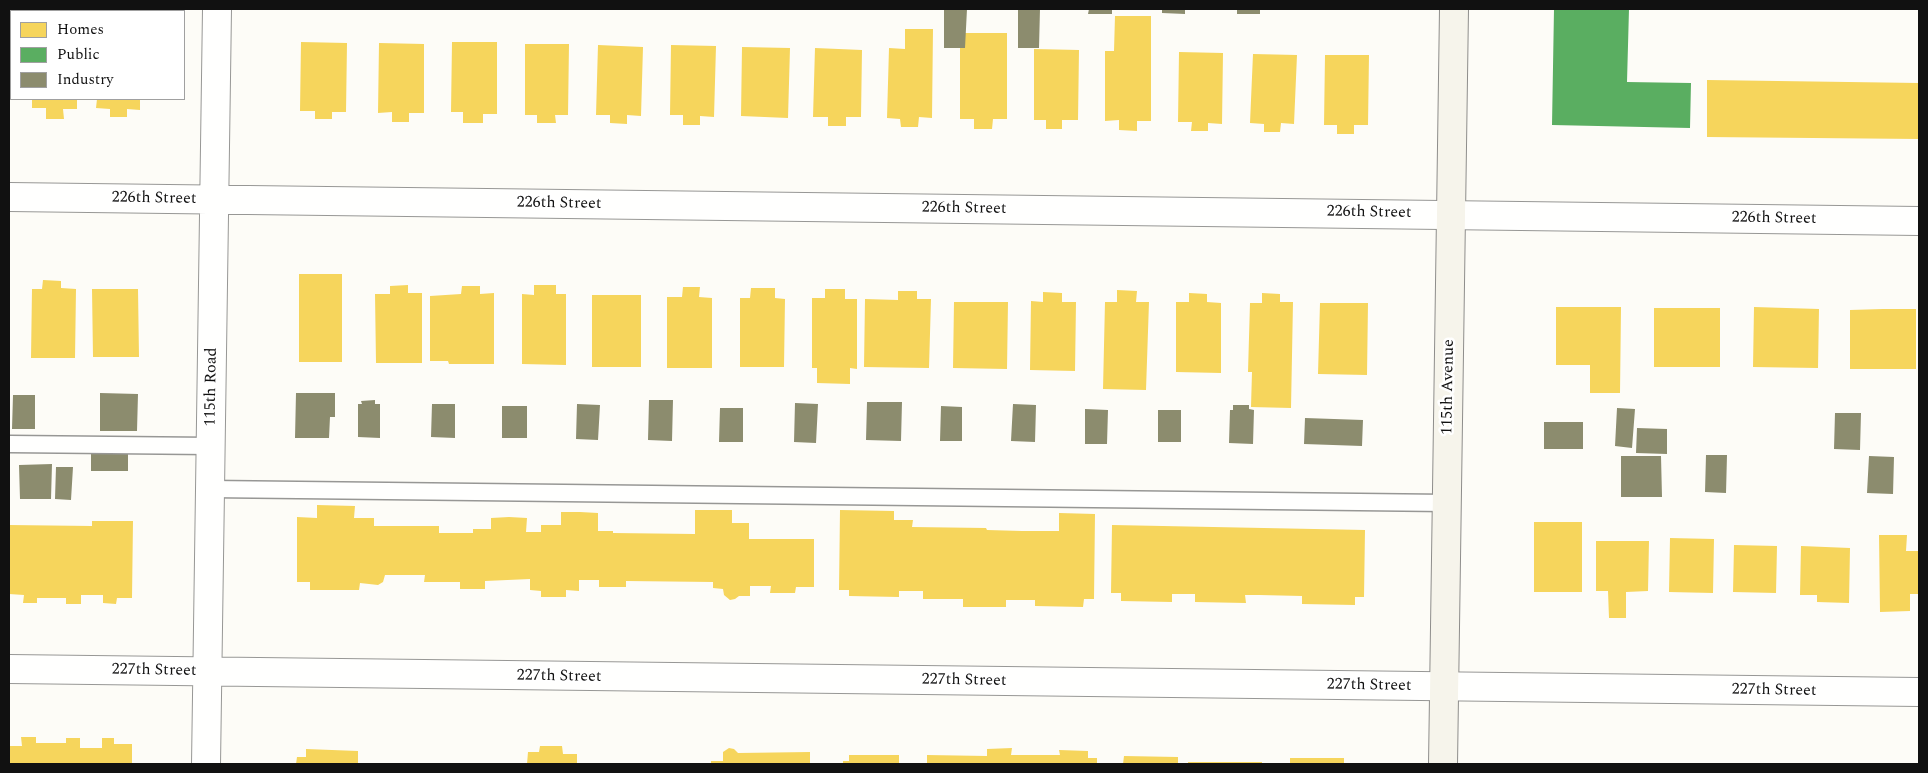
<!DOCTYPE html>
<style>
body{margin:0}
#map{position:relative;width:1928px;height:773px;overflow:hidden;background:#fdfcf7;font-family:Spectral,serif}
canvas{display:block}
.frame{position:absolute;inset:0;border:10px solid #111;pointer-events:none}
.legend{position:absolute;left:10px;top:10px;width:175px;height:90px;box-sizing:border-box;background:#fff;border:1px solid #a0a0a0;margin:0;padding:6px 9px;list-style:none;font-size:15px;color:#111}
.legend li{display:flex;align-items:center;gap:10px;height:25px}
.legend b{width:25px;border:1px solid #a0a0a0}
</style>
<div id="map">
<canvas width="1928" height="773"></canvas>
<div class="frame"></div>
<ul class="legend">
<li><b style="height:14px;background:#f6d55c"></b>Homes</li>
<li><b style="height:14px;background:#5aae61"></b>Public</li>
<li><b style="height:14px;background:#8c8c6e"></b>Industry</li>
</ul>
</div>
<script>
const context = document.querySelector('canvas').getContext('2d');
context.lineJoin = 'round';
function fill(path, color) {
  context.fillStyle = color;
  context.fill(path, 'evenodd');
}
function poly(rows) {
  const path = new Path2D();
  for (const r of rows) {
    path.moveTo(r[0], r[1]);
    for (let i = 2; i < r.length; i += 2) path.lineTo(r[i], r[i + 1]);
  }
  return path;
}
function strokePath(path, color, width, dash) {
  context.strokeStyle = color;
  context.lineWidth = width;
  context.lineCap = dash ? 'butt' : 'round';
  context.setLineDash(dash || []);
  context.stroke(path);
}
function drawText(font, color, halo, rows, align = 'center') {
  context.font = font + ' Spectral,serif';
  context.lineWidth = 5;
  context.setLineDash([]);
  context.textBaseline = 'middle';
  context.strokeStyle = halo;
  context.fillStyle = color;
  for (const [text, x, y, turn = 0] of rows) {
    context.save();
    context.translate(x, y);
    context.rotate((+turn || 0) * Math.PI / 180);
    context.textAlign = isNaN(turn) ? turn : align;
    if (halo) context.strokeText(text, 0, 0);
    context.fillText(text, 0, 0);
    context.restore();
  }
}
const homes = poly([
 [1115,16,1151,16,1151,121,1137,121,1137,131,1119,130,1119,120,1105,121,1105,51,1114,51],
 [905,29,933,29,932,118,919,117,918,127,901,127,900,119,887,118,889,48,905,49],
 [965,33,1007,33,1007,119,993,119,992,129,974,129,974,119,960,119,960,48,965,48],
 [301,42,347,43,346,112,332,112,332,119,315,119,315,111,300,111],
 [452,42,497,42,497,114,483,114,483,123,463,123,463,112,451,112],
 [379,43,424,44,424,113,409,113,409,122,392,122,392,112,378,113],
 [525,44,569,44,568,115,555,115,556,123,537,123,537,115,525,115],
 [598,45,643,47,641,116,627,115,627,124,610,123,610,115,596,115],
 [671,45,716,46,714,117,700,116,700,125,683,125,683,115,670,115],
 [742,47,790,48,788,118,741,116],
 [815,48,862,50,861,117,846,117,846,126,828,126,828,117,813,117],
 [1034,49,1079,50,1078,120,1062,120,1062,129,1046,129,1046,120,1034,120],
 [1179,52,1223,53,1222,124,1208,123,1208,131,1191,131,1192,122,1178,122],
 [1253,54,1297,55,1294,124,1281,123,1280,132,1264,132,1264,124,1250,123],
 [1325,55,1369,55,1368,125,1354,125,1354,134,1337,134,1337,125,1324,125],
 [1707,80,1919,83,1919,139,1707,137],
 [32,99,77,99,77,109,63,109,64,119,46,119,46,108,32,108],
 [97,99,140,99,140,110,127,109,127,117,110,117,110,109,96,108],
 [299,274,342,274,342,362,299,362],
 [43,280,61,281,61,288,76,289,75,358,31,358,32,289,42,289],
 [408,285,408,293,422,293,422,363,376,363,375,294,390,294,390,286],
 [534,285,556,285,556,294,566,294,566,365,522,364,522,294,534,295],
 [462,286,480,286,480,294,494,293,494,364,449,364,448,361,430,361,430,296,461,294],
 [683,287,700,287,699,297,712,298,712,368,667,368,667,297,682,297],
 [751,288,775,288,775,298,785,299,784,367,740,367,740,298,750,298],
 [92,289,138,289,139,357,93,357],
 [825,289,845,289,845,299,857,299,857,369,850,368,850,384,817,383,817,368,812,368,812,298,825,298],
 [1117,290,1137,291,1136,302,1149,302,1146,390,1103,389,1105,302,1117,302],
 [898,291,917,291,917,299,931,299,929,368,864,367,865,299,898,300],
 [1043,292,1062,293,1062,302,1076,302,1075,371,1030,370,1031,301,1043,302],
 [1189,293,1207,294,1207,302,1221,303,1221,373,1176,372,1176,302,1189,302],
 [1262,293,1280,294,1280,302,1293,302,1291,408,1251,407,1252,372,1248,372,1250,303,1262,303],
 [592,295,641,295,641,367,592,367],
 [954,302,1008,302,1007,369,953,368],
 [1320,303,1368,303,1367,375,1318,374],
 [1556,307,1621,307,1620,393,1590,393,1590,365,1556,365],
 [1754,307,1819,309,1818,368,1753,367],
 [1654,308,1720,308,1720,367,1654,367],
 [1883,309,1916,309,1916,369,1850,369,1850,310],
 [317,505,355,506,354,518,374,518,374,526,439,526,439,533,473,533,473,529,491,529,491,518,509,517,527,518,526,532,541,532,541,525,561,525,561,512,580,512,598,513,598,531,613,531,613,533,695,534,695,510,732,510,732,523,749,523,749,539,814,539,814,587,796,587,795,593,770,593,771,586,750,586,750,596,739,596,735,599,730,600,724,595,723,589,713,588,713,582,626,581,626,587,599,587,599,580,579,580,579,591,566,590,566,597,541,597,541,591,530,590,530,579,485,581,485,589,460,589,460,582,424,582,425,575,385,575,383,582,378,585,360,583,359,590,310,590,310,582,297,582,297,517,317,518],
 [840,510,894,511,894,520,913,520,912,527,986,528,987,530,1022,531,1059,531,1059,513,1095,514,1094,599,1084,599,1083,607,1035,606,1035,600,1006,600,1006,607,963,607,963,599,923,599,923,591,899,591,899,597,849,596,849,590,839,590],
 [92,521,133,521,132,598,117,598,116,604,103,603,103,595,81,595,81,604,66,604,66,598,37,598,37,603,23,603,24,595,9,594,9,525,92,526],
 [1534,522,1582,522,1582,592,1534,592],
 [1112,525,1365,530,1364,597,1355,597,1355,605,1302,604,1302,596,1259,595,1245,595,1246,603,1195,602,1195,594,1172,594,1172,602,1121,601,1121,593,1111,593],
 [1879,535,1907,535,1906,551,1919,551,1919,594,1910,594,1910,611,1880,612],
 [1670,538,1714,539,1713,593,1669,592],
 [1596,541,1649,541,1648,591,1626,592,1626,618,1609,618,1608,591,1596,591],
 [1734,545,1777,546,1776,593,1733,592],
 [1801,546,1850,548,1849,603,1817,602,1817,595,1800,595],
 [21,737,36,737,36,743,66,743,66,738,80,738,80,748,102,748,102,738,114,738,114,744,132,744,132,764,9,764,9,746,22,746],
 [540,746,562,746,563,754,577,754,577,764,527,764,528,752,539,752],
 [729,748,734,749,738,753,810,752,810,764,711,764,711,761,723,761,723,752],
 [1012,748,1011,755,1060,755,1059,750,1088,751,1088,758,1097,758,1097,764,927,764,927,755,987,756,987,749],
 [306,749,358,751,358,764,296,764,297,757,306,757],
 [849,755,899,755,899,764,843,764,843,761,849,761],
 [1124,756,1178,757,1178,764,1123,764],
 [1290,758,1344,758,1344,764,1290,764],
 [1188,762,1262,762,1262,764,1188,764]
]);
const public = poly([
 [1554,9,1629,9,1627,82,1691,83,1690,128,1552,125]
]);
const industry = poly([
 [944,9,967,9,965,48,944,48],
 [1018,9,1040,9,1039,48,1018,48],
 [1089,9,1112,9,1112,14,1088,14],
 [1162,9,1185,9,1185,14,1162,13],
 [1237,9,1260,9,1260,14,1237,14],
 [100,393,138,394,137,431,100,431],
 [296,393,335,393,335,417,330,417,329,438,295,438],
 [13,395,35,395,35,429,12,429],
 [375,400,375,404,380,404,380,438,358,437,358,404,362,404,361,401],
 [649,400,673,400,672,441,648,440],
 [867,402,902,402,901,441,866,440],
 [795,403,818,404,816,443,794,442],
 [432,404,455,404,455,438,431,437],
 [577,404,600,405,598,440,576,439],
 [1013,404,1036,405,1035,442,1011,441],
 [1233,405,1249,405,1249,409,1254,410,1253,444,1229,443,1230,410,1233,410],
 [502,406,527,406,527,438,502,438],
 [941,406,962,407,962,441,940,441],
 [720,408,743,408,743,442,719,442],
 [1617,408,1635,409,1632,448,1615,446],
 [1085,409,1108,410,1107,444,1085,444],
 [1158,410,1181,410,1181,442,1158,442],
 [1835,413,1861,413,1860,450,1834,449],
 [1305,418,1363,420,1362,446,1304,444],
 [1544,422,1583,422,1583,449,1544,449],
 [1637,428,1667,429,1667,454,1636,453],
 [91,453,128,453,128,471,91,471],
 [1706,455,1727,455,1726,493,1705,492],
 [1621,456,1661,456,1662,497,1621,497],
 [1869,456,1894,457,1893,494,1867,493],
 [52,464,51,499,20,499,19,465],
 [56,467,73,467,71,500,55,499]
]);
const service = poly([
 [9,444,211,446],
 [210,489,1447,503]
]);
const minor = poly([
 [9,197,1919,221],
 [9,669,1919,692],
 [206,764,217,9]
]);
const secondary = poly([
 [1443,764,1454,9]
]);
const streetNames = [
 ["226th Street",154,199,1],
 ["226th Street",559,204,1],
 ["226th Street",964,209,1],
 ["226th Street",1369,213,1],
 ["226th Street",1774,219,1],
 ["115th Road",212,387,-89],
 ["115th Avenue",1449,387,-89],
 ["227th Street",154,671,1],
 ["227th Street",559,677,1],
 ["227th Street",964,681,1],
 ["227th Street",1369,686,1],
 ["227th Street",1774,691,1]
];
fill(homes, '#f6d55c');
fill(public, '#5aae61');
fill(industry, '#8c8c6e');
strokePath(service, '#979795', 19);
strokePath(minor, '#979795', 30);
strokePath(secondary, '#8e8d8b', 30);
strokePath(service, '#fffffe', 16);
strokePath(minor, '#fffffe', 28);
strokePath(secondary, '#f6f4eb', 28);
drawText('16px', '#111', '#fff', streetNames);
</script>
